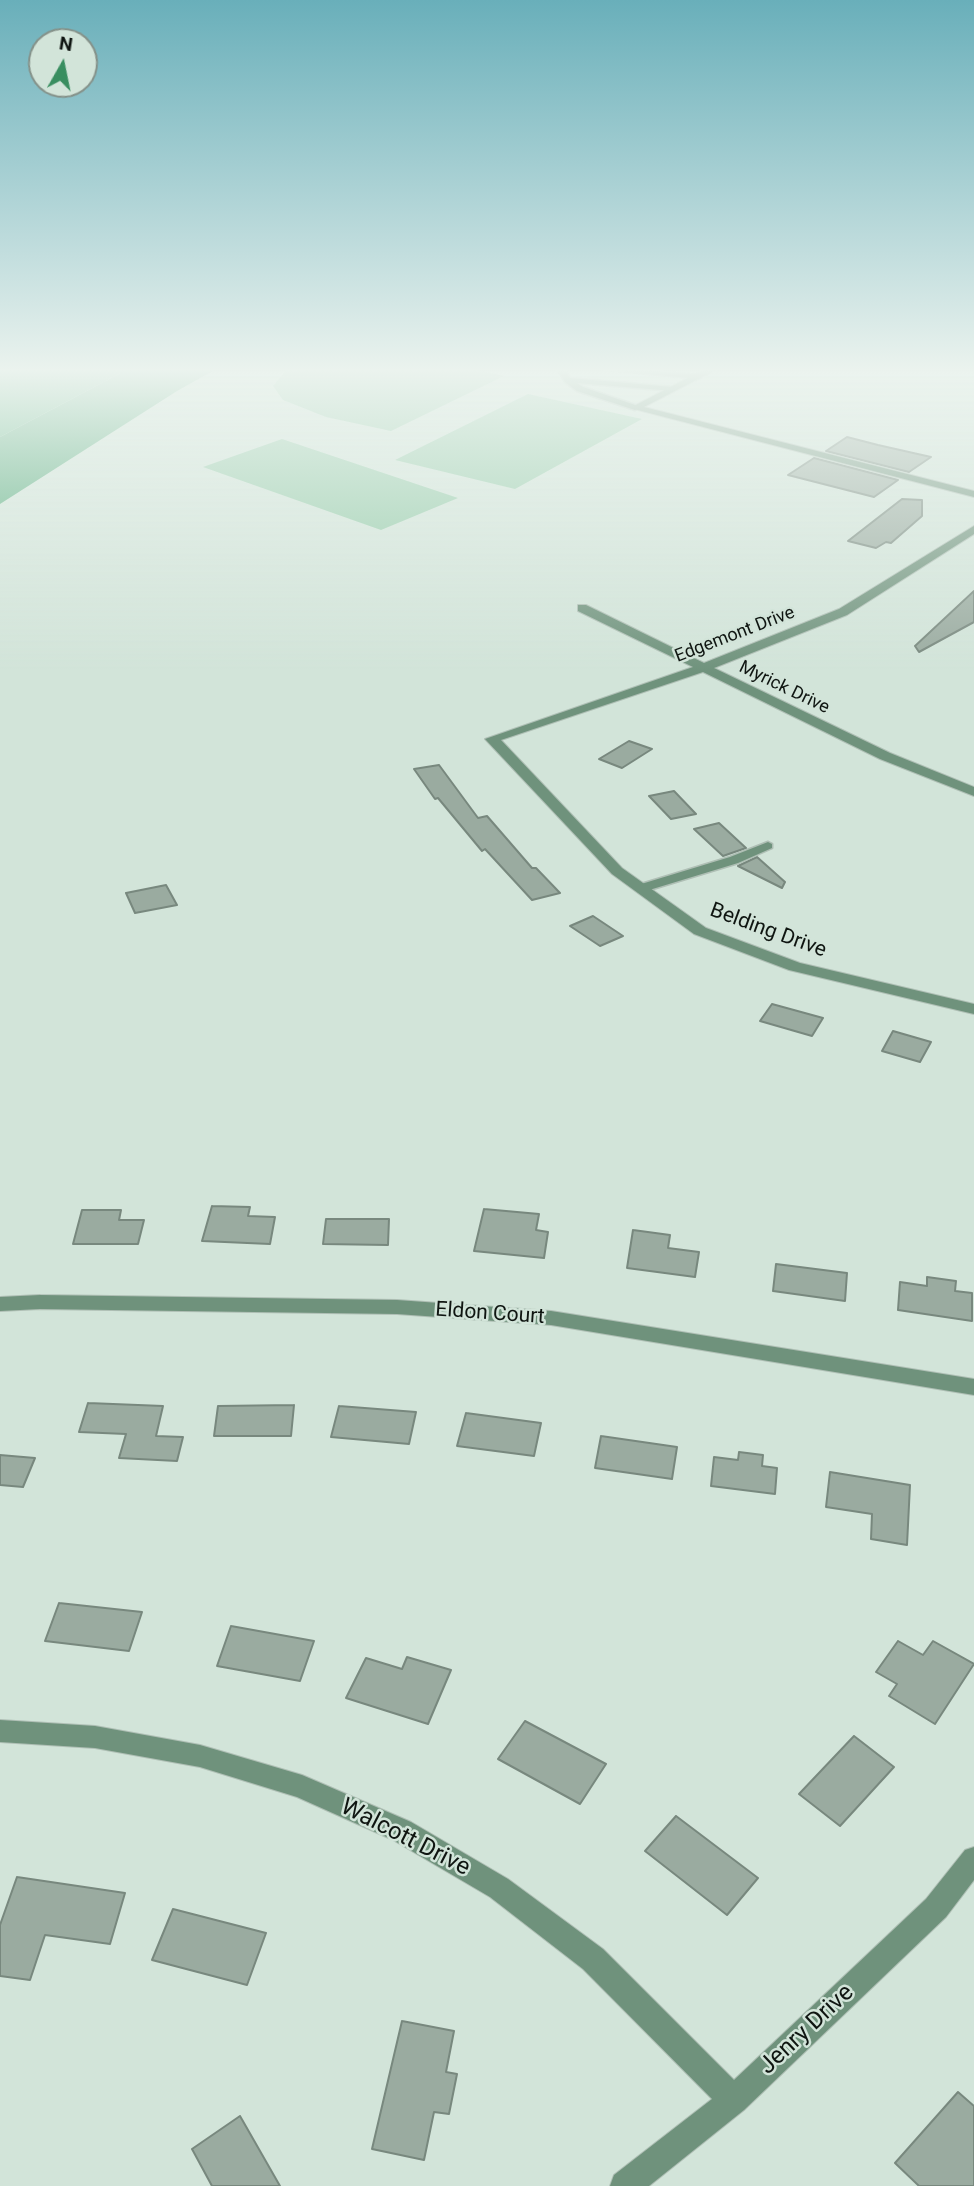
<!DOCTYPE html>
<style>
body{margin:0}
#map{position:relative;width:974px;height:2186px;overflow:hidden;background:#d2e4d9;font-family:Roboto,sans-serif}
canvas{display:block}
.north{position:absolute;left:28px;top:28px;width:70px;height:70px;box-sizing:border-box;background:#d2e4d9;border:2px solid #849189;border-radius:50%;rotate:9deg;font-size:19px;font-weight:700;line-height:28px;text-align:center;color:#0f1511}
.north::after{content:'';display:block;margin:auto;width:24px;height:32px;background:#398e60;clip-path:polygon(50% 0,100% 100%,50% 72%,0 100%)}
</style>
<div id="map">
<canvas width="974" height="2186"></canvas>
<div class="north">N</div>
</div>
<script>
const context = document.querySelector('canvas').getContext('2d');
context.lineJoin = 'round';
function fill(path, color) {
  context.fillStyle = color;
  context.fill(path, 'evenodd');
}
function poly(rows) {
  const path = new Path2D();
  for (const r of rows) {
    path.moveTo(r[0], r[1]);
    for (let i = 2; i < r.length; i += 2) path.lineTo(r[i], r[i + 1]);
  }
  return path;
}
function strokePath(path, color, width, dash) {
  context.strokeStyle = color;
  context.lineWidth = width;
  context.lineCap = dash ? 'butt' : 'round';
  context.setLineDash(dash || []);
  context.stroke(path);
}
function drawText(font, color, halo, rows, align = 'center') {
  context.font = font + ' Roboto,sans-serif';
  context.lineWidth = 5;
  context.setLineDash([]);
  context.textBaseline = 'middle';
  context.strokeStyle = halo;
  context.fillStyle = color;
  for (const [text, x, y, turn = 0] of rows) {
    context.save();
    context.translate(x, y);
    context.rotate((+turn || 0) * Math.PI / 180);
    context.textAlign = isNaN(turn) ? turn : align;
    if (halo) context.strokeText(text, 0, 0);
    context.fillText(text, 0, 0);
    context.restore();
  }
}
const green = poly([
 [289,367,464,367,504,376,391,431,326,417,283,400,273,386],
 [528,394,642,419,515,489,395,460],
 [282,439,458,498,381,530,203,467]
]);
const forest = poly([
 [0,367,132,367,0,437]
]);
const water = poly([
 [132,367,220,367,177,391,0,504,0,437]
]);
const building = poly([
 [847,437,878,445,931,457,909,472,826,451,847,437],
 [814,458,898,480,874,497,788,475,814,458],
 [902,499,922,500,922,516,891,543,886,542,876,548,848,541,902,499],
 [974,591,974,622,919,652,915,646,974,591],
 [629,741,652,749,622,768,599,759,629,741],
 [439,765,478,818,487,816,532,868,536,868,560,893,532,900,485,849,482,851,438,798,435,799,414,769,439,765],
 [674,791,696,814,671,819,649,796,674,791],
 [719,823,746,848,723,856,694,829,719,823],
 [757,857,785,882,782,888,738,866,757,857],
 [166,885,177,905,135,913,126,893,166,885],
 [593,916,623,936,600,946,570,926,593,916],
 [772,1004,823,1018,812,1036,760,1021,772,1004],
 [893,1031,931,1042,920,1062,882,1051,893,1031],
 [212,1206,250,1207,248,1216,275,1217,270,1244,202,1241,212,1206],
 [484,1209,539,1214,536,1230,548,1232,544,1258,474,1251,484,1209],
 [82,1210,121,1210,119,1220,144,1220,138,1244,73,1244,82,1210],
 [326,1219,389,1219,388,1245,323,1244,326,1219],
 [633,1230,670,1235,668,1248,699,1252,695,1277,627,1268,633,1230],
 [776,1264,847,1273,845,1301,773,1291,776,1264],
 [927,1277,956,1281,955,1291,972,1293,972,1321,898,1310,900,1282,927,1286,927,1277],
 [88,1403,163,1406,156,1436,183,1437,177,1461,119,1458,126,1434,79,1432,88,1403],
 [294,1405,291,1436,214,1436,218,1406,294,1405],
 [339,1406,416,1412,409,1444,331,1437,339,1406],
 [466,1413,541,1423,534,1456,457,1446,466,1413],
 [601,1436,677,1447,672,1479,595,1468,601,1436],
 [739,1452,763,1455,762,1466,777,1468,775,1494,711,1486,714,1457,738,1460,739,1452],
 [0,1455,35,1458,23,1487,0,1485,0,1455],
 [830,1472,910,1485,907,1545,871,1539,872,1514,826,1507,830,1472],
 [59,1603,142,1612,129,1651,45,1641,59,1603],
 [231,1626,314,1641,300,1681,217,1666,231,1626],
 [898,1641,923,1655,933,1641,974,1664,935,1724,889,1696,897,1684,876,1672,898,1641],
 [407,1657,451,1670,428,1724,346,1698,366,1658,402,1669,407,1657],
 [525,1721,606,1764,580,1804,498,1759,525,1721],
 [854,1736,894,1767,840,1826,799,1794,854,1736],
 [676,1816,758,1878,727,1915,645,1851,676,1816],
 [17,1877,125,1893,110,1944,45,1935,30,1980,0,1976,0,1925,17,1877],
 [173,1909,266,1933,247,1985,152,1960,173,1909],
 [402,2021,454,2031,446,2072,457,2074,449,2114,434,2112,424,2160,372,2149,402,2021],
 [958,2092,974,2106,974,2186,919,2186,895,2163,958,2092],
 [240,2116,280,2186,212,2186,192,2149,240,2116]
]);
const service = poly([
 [556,367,563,367,570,378,673,387,677,389,673,391,577,383,583,387,638,406,639,408,635,410,577,391,565,382,556,367],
 [582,367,612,367,698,375,702,377,698,379,582,367],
 [768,842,772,844,772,848,738,863,646,891,642,892,636,888,638,885,730,857,768,842]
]);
const minor = poly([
 [709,367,721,367,644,407,974,491,974,497,630,408,709,367],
 [974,526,974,534,847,615,714,668,890,753,974,787,974,796,880,759,703,672,501,740,622,868,706,928,800,963,974,1004,974,1014,789,970,694,934,612,874,485,739,693,667,578,611,578,605,586,605,704,663,839,609,974,526],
 [40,1295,397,1300,551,1311,974,1379,974,1395,551,1325,397,1314,40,1309,0,1311,0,1297,40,1295],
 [0,1720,95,1726,200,1745,302,1775,411,1822,508,1879,603,1949,734,2080,926,1899,965,1850,974,1847,974,1880,946,1917,744,2110,649,2186,610,2186,614,2175,712,2099,583,1969,490,1897,393,1840,297,1797,200,1767,95,1748,0,1742,0,1720]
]);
const farStreetnames = [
 ["Edgemont Drive",735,635,-21],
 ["Myrick Drive",784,688,26]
];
const streetNames = [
 ["Belding Drive",768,931,20],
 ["Eldon Court",490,1314,4]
];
const nearStreetnames = [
 ["Walcott Drive",405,1838,27],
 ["Jenry Drive",807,2030,-43]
];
fill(green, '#8fc9a5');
fill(forest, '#58b280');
fill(water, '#4ca775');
fill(building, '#9aaba0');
strokePath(building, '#78887e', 2);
strokePath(service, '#afbfb5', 3);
strokePath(minor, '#afbfb5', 2);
fill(service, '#6f927c');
fill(minor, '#6f927c');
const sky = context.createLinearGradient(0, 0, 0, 673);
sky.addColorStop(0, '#69afba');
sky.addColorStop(0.55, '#ebf3ee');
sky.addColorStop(1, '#ebf3ee00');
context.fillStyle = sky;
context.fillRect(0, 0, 974, 673);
drawText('18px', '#0f1511', '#d2e4d9', farStreetnames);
drawText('21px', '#0f1511', '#d2e4d9', streetNames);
drawText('24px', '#0f1511', '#d2e4d9', nearStreetnames);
</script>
